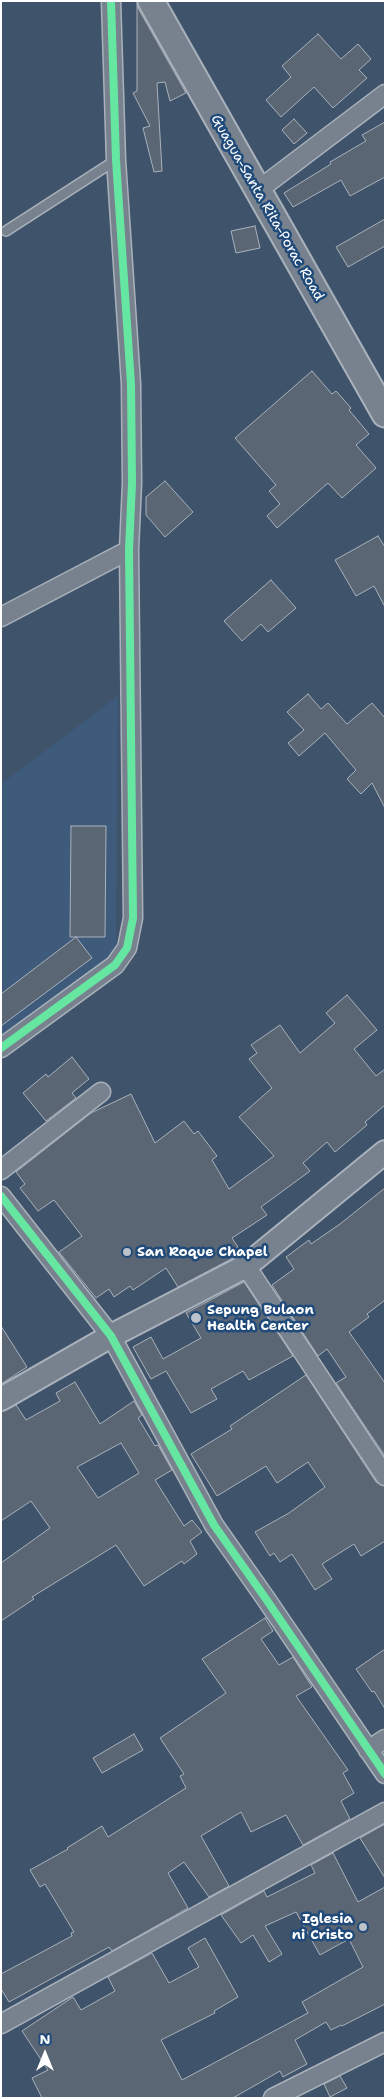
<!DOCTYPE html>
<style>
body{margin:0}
#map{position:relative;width:386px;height:2099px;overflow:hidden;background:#3f536a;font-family:"Shantell Sans",sans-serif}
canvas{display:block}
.frame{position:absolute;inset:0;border:2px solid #fff;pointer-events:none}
.north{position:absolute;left:20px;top:2029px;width:50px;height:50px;-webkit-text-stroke:4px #1f4a7a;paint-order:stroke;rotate:0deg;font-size:14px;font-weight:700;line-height:20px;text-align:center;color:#fff}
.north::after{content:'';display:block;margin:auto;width:18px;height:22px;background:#fff;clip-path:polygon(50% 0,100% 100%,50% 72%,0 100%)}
</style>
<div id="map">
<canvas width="386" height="2099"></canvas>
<div class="frame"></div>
<div class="north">N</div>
</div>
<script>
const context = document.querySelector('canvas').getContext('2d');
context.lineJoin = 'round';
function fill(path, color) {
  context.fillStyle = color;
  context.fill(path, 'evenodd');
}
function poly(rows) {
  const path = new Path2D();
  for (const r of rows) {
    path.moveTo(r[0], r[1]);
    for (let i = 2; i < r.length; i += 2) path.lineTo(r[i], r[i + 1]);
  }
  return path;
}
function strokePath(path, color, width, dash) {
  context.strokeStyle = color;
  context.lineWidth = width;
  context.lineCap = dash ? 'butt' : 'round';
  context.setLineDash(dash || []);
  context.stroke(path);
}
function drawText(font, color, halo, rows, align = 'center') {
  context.font = font + ' "Shantell Sans",sans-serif';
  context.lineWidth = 5;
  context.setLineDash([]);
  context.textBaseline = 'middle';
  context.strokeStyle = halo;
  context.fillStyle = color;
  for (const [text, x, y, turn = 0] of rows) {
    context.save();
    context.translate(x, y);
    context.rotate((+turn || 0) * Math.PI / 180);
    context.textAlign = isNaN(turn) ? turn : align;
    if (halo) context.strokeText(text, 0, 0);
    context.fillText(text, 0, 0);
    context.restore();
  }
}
const built = poly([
 [118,696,116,960,1,1042,1,784]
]);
const building = poly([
 [137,1,138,8,186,93,170,101,165,82,157,83,162,171,154,172,143,128,150,126,133,93,137,91,137,1],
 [318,34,341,59,358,44,371,59,359,70,367,78,333,108,314,87,281,117,266,100,291,77,282,66,318,34],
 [294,119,307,133,294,144,282,130,294,119],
 [385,122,385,177,350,196,341,180,293,207,284,193,331,164,330,162,366,141,362,135,385,122],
 [385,219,385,246,348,267,336,247,385,219],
 [255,226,260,248,236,253,231,231,255,226],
 [312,371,332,394,336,391,351,408,349,410,369,434,356,445,376,468,342,498,328,483,277,528,267,516,280,504,269,491,276,485,235,438,312,371],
 [165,481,193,512,165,537,146,515,146,497,165,481],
 [378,536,385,547,385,607,374,586,356,596,335,560,378,536],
 [271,580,296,608,268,632,261,624,242,641,224,621,271,580],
 [308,694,321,709,328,703,347,724,372,703,385,718,385,808,372,783,361,794,347,779,356,770,325,733,299,756,288,743,304,730,287,712,308,694],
 [71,826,106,826,105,937,70,937,71,826],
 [76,937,92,958,1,1026,1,994,76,937],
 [347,995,377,1030,354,1049,376,1076,385,1069,385,1105,365,1122,367,1125,335,1152,327,1142,303,1163,310,1171,261,1207,267,1215,232,1238,238,1247,230,1253,233,1258,178,1287,166,1268,133,1290,130,1286,114,1297,109,1289,96,1298,59,1252,82,1236,54,1200,38,1211,20,1188,25,1184,16,1172,91,1113,131,1094,155,1143,184,1121,194,1134,198,1131,217,1156,212,1160,229,1189,274,1156,239,1117,272,1088,249,1059,257,1053,251,1045,280,1025,300,1053,335,1023,326,1013,347,995],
 [72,1057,89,1079,72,1093,76,1098,46,1121,23,1093,46,1074,48,1077,72,1057],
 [385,1188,385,1300,367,1314,369,1317,349,1332,385,1383,385,1456,336,1383,346,1377,327,1349,318,1356,272,1285,294,1269,286,1257,309,1240,311,1244,340,1224,385,1188],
 [244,1282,293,1356,249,1380,243,1371,211,1389,217,1399,191,1413,166,1371,151,1379,133,1347,151,1337,163,1359,201,1338,186,1313,244,1282],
 [1,1326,27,1367,1,1384,1,1326],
 [306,1375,376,1482,385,1486,385,1541,361,1556,354,1544,322,1564,332,1579,315,1590,292,1554,280,1562,274,1553,270,1556,255,1532,289,1513,325,1487,308,1462,277,1483,266,1466,217,1496,191,1454,232,1429,230,1426,306,1375],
 [75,1382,100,1424,134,1401,142,1415,138,1418,155,1446,158,1445,172,1470,155,1480,184,1526,192,1520,202,1532,190,1541,197,1554,184,1564,182,1561,144,1586,116,1545,32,1597,34,1599,1,1621,1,1563,50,1528,31,1501,1,1521,1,1412,16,1405,26,1420,60,1401,56,1393,75,1382],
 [121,1443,139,1473,98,1498,77,1467,121,1443],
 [265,1618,273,1631,261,1639,279,1665,293,1657,312,1687,296,1696,348,1770,343,1773,354,1793,341,1801,350,1819,303,1845,286,1815,251,1832,241,1812,201,1836,229,1886,209,1897,184,1862,168,1873,188,1908,112,1951,109,1947,9,2002,1,1989,1,1974,72,1936,71,1933,74,1932,45,1884,40,1887,30,1870,68,1849,67,1848,102,1826,108,1837,186,1788,180,1776,184,1774,160,1738,226,1693,202,1659,265,1618],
 [385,1649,385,1709,374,1691,372,1692,356,1669,385,1649],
 [134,1734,143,1750,102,1773,93,1758,134,1734],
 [385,1824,385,1878,360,1838,385,1824],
 [333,1853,358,1902,385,1887,385,2004,342,2026,341,2025,331,2030,326,2022,295,2040,307,2064,283,2077,280,2071,233,2098,42,2098,32,2078,48,2070,22,2031,73,1997,81,2010,115,1991,108,1977,152,1953,169,1983,199,1967,188,1948,205,1938,238,1997,214,2011,215,2013,161,2040,182,2080,308,2013,302,2002,363,1967,349,1939,320,1955,296,1912,265,1926,282,1954,269,1962,253,1935,241,1943,221,1915,264,1891,267,1897,315,1873,311,1865,333,1853],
 [340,2076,347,2088,330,2097,324,2084,340,2076]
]);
const service = poly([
 [6,231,116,160]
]);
const minor = poly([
 [257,191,385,94],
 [1,617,129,550],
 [1,1048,115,965,127,948,133,918,129,550,132,483,131,384,116,160,111,1],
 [1,1170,101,1092],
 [1,1196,111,1336,214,1525,266,1599,385,1774],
 [246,1266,385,1476],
 [368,1750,385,1739],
 [1,2024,385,1812],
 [273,2098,385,2042]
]);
const tertiary = poly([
 [1,1399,111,1336,246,1266,385,1152]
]);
const secondary = poly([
 [151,1,385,414]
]);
const cycleway = poly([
 [1,1048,115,965,127,948,133,918,129,550,132,483,131,384,116,160,111,1],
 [1,1196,111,1336,214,1525,266,1599,385,1774]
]);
const markers = [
 [127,1252,5,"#bcc3cb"],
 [196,1318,6,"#bcc3cb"],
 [363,1927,5,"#bcc3cb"]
];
const streetNames = [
 ["Guagua-Santa Rita-Porac Road",267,208,60]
];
const poiNames = [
 ["San Roque Chapel",137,1252],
 ["Sepung Bulaon",207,1310],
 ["Health Center",207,1326],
 ["Iglesia",353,1919,"right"],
 ["ni Cristo",353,1935,"right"]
];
fill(built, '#3e5b7c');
fill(building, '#5a6674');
strokePath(building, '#a9b2bc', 1);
strokePath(service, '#a9b2bc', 12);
strokePath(minor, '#a9b2bc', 21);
strokePath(tertiary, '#a9b2bc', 26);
strokePath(secondary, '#a9b2bc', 29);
strokePath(service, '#77828e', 9);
strokePath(minor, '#77828e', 18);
strokePath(tertiary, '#77828e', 22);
strokePath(secondary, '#77828e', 25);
strokePath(cycleway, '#66e7a1', 8);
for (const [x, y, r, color] of markers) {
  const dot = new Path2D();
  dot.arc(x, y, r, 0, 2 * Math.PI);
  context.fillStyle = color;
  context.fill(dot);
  strokePath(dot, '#1f4a7a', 2);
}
drawText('14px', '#fff', '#1f4a7a', streetNames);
drawText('bold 14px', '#fff', '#1f4a7a', poiNames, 'left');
</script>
